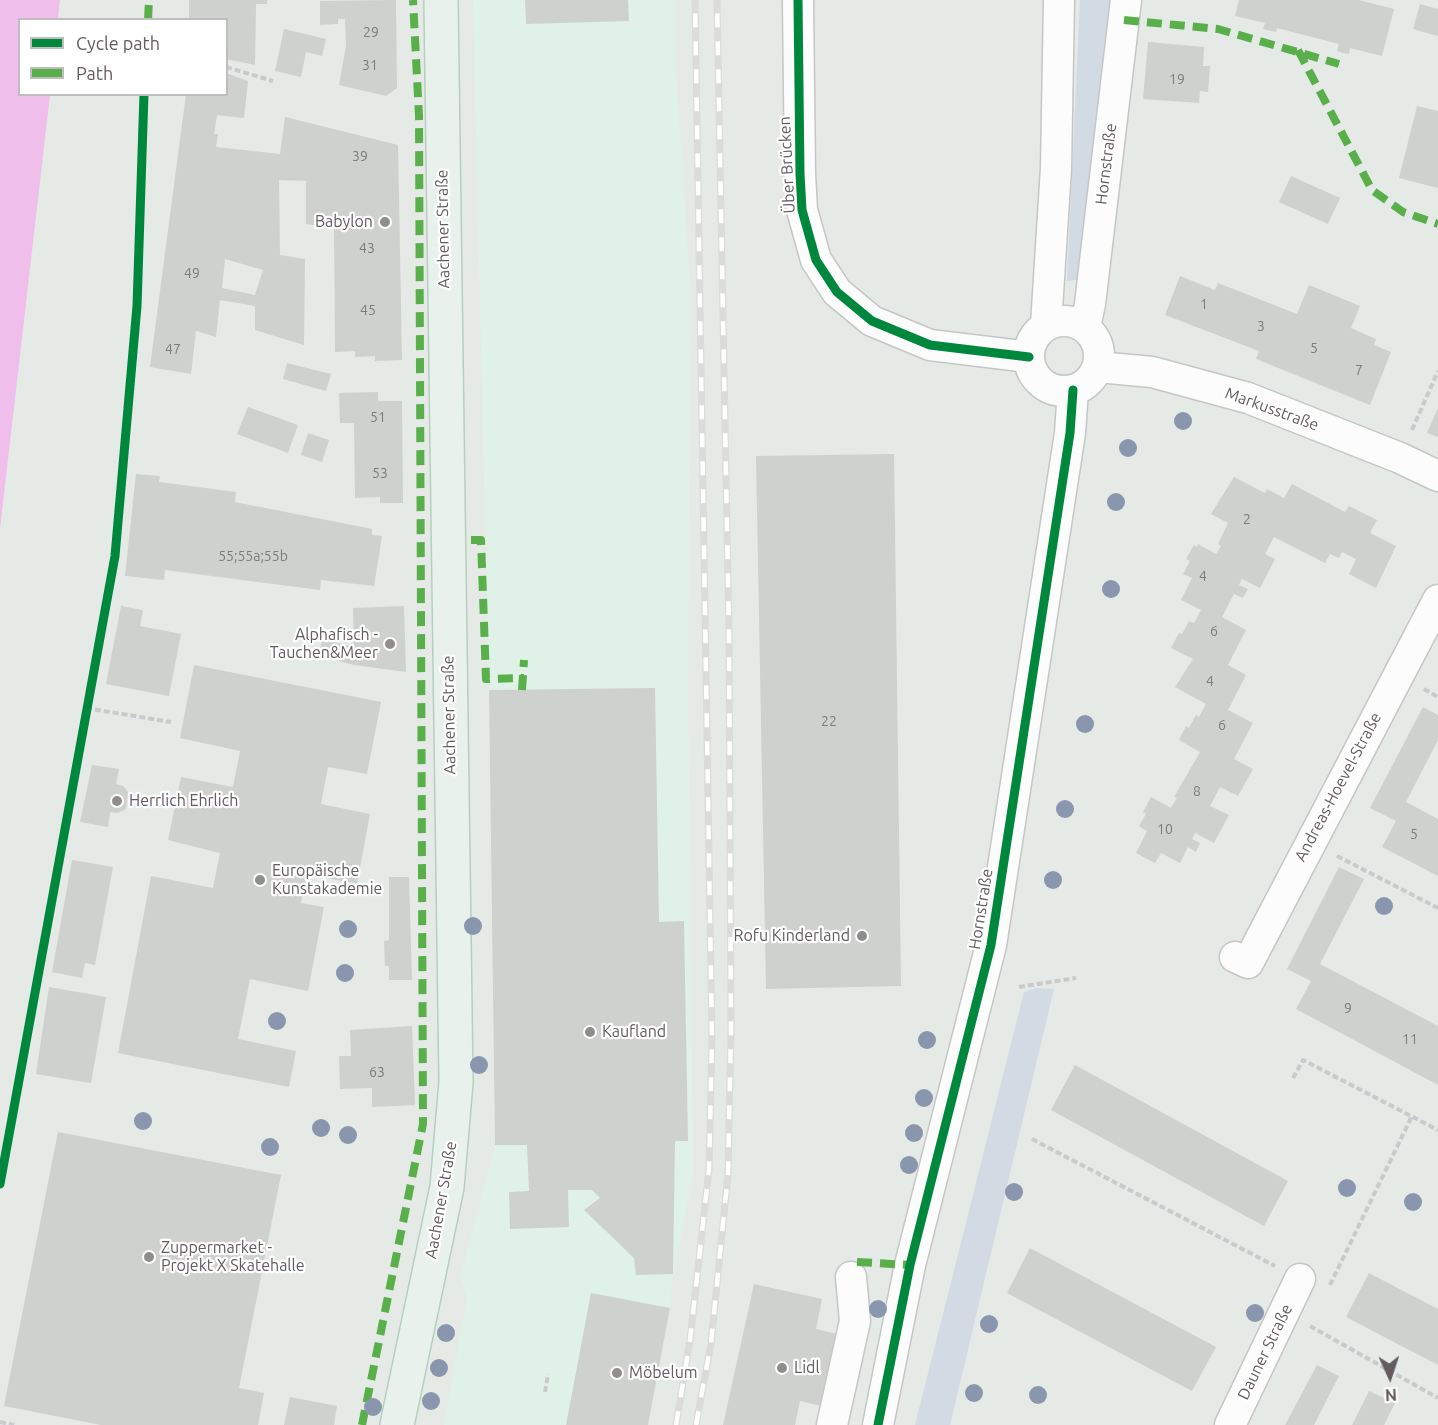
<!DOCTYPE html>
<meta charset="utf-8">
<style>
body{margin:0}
#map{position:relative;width:1438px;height:1425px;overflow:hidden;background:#e5eae7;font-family:Ubuntu,sans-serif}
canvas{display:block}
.legend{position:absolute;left:18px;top:18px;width:210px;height:78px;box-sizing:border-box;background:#fff;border:2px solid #c0bdbf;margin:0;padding:8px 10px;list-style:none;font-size:18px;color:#625b60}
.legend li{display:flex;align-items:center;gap:12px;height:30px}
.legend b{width:30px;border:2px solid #c0bdbf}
.north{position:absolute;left:1360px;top:1347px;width:60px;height:60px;-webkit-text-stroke:4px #fff;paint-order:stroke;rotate:177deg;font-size:16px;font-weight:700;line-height:24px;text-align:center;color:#625b60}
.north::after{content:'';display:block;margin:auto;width:21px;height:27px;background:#625b60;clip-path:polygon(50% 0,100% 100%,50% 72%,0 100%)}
</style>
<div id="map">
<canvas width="1438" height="1425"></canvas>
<ul class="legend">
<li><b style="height:8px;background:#00873e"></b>Cycle path</li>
<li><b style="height:8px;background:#59b04a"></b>Path</li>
</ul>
<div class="north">N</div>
</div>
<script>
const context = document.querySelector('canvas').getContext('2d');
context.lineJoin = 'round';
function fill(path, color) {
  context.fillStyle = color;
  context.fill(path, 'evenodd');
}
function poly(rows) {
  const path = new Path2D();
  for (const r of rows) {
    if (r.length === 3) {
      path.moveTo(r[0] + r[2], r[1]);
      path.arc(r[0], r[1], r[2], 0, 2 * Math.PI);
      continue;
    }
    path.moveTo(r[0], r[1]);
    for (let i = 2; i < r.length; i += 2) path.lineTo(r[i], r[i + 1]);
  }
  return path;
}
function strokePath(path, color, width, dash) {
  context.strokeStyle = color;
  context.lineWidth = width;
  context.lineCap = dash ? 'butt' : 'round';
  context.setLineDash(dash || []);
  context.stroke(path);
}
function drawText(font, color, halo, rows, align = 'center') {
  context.font = font + ' Ubuntu,sans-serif';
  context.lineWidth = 4.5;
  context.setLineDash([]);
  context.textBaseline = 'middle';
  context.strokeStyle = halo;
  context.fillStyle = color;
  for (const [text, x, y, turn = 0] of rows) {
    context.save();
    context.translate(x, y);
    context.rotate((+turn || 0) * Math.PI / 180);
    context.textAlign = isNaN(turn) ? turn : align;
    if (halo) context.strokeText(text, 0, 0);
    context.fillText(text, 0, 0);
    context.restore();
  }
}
const commercial = poly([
 [473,0,675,0,675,57,690,288,688,690,693,1175,673,1274,670,1308,648,1425,444,1425,467,1299,461,1277,495,1145,489,690]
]);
const green = poly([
 [1080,0,1113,0,1082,279,1067,281],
 [1036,988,1054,989,950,1425,915,1425,1024,992]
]);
const water = poly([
 [0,0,60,0,58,19,20,20,20,94,50,95,0,529]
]);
const building = poly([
 [189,0,267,0,267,4,256,4,255,65,226,59,226,20,189,20],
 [396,0,397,88,386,96,339,85,346,46,345,19,338,19,338,24,320,25,320,1],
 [525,0,628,0,629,21,526,24],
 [1239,0,1359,0,1394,9,1382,56,1350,48,1349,54,1343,53,1337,51,1339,44,1277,28,1276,32,1263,29,1265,23,1235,16],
 [1420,4,1438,9,1438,36,1413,29],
 [284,29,326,39,322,56,306,52,301,77,275,71],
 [1148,42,1204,47,1203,66,1210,66,1208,92,1200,91,1199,103,1143,99],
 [226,73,248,81,244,118,217,115,214,134,218,134,216,147,280,154,285,117,398,145,402,360,375,361,375,356,355,357,355,351,335,352,334,228,306,224,306,181,279,180,280,255,305,259,304,345,255,330,255,306,220,300,216,337,196,331,191,374,150,367,186,94,226,94],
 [225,259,263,270,255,295,222,288],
 [1417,106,1438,111,1438,188,1399,178],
 [1291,176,1340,198,1328,224,1279,202],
 [1180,276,1215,290,1218,283,1297,314,1309,285,1360,306,1351,328,1376,339,1374,345,1391,352,1370,405,1256,359,1259,351,1165,315],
 [287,363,331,374,326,391,283,379],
 [378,392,378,401,402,401,403,503,380,503,380,497,355,498,354,423,340,423,339,393],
 [248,407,298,425,288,453,237,434],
 [1438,408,1438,437,1427,433],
 [308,433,329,440,322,462,301,455],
 [894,454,901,986,766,989,756,456],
 [136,474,160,476,159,482,236,492,235,502,372,529,372,535,382,536,374,586,321,580,320,590,165,570,164,580,125,576],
 [1234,477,1265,493,1267,489,1284,498,1292,484,1345,512,1349,506,1377,520,1370,533,1396,546,1376,588,1349,574,1356,559,1342,552,1339,558,1330,554,1325,563,1274,537,1265,554,1275,559,1260,588,1242,579,1239,585,1248,589,1243,598,1234,594,1222,617,1246,630,1228,665,1246,675,1228,710,1253,723,1234,759,1253,769,1238,796,1220,787,1210,806,1229,815,1214,843,1195,833,1192,839,1200,843,1196,852,1188,847,1180,863,1161,853,1155,863,1136,853,1147,831,1139,826,1146,814,1143,812,1151,797,1171,808,1177,798,1174,797,1200,752,1179,740,1186,726,1189,728,1196,715,1199,717,1206,704,1175,687,1193,659,1171,648,1179,633,1182,634,1189,621,1194,623,1201,610,1181,600,1192,578,1183,574,1190,561,1186,559,1194,545,1197,547,1198,544,1216,554,1221,546,1218,544,1228,523,1211,514],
 [121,606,143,610,140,626,181,634,169,696,106,684],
 [404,606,406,672,354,665,319,656,322,639,354,647,353,608],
 [194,665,381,702,367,774,328,767,321,804,370,814,357,884,307,874,301,903,324,907,308,991,250,979,238,1039,296,1051,289,1087,118,1053,151,876,213,888,220,853,168,840,181,777,233,787,240,751,180,738],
 [655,688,659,922,684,921,688,1141,675,1141,673,1274,636,1275,634,1258,584,1210,600,1198,592,1190,568,1190,569,1227,510,1229,509,1192,529,1191,527,1145,495,1145,489,690],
 [1423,707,1438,715,1438,740,1406,802,1438,819,1438,876,1382,847,1396,821,1370,808],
 [92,765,119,769,116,784,123,786,128,792,126,809,118,813,110,812,108,827,80,822],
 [72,860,113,867,95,965,85,963,82,978,52,972],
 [1339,867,1364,879,1320,964,1438,1026,1438,1085,1296,1009,1311,981,1287,969],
 [389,877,409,877,412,980,389,980,389,966,385,966,384,941,389,940],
 [49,987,106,997,91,1083,36,1074],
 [412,1026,415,1105,372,1107,372,1088,340,1089,339,1056,351,1056,350,1030],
 [1075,1065,1288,1181,1264,1226,1051,1110],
 [58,1132,281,1175,239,1388,264,1393,258,1425,101,1425,4,1406],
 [1030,1248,1216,1347,1192,1391,1007,1293],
 [1369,1273,1438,1309,1438,1365,1346,1317],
 [754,1284,822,1299,816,1329,837,1334,821,1406,800,1401,795,1425,723,1425],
 [591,1293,670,1308,648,1425,566,1425],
 [1317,1365,1339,1376,1314,1425,1285,1425],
 [1369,1391,1395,1403,1384,1425,1352,1425],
 [290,1397,337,1406,334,1425,284,1425]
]);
const path = poly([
 [226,67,273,81],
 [1412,430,1438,371],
 [1424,689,1438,697],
 [86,708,171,722],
 [1337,856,1438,908],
 [1019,987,1076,978],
 [1293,1078,1303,1060,1438,1130],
 [1032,1139,1275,1266],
 [1330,1285,1412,1116],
 [1310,1326,1438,1398],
 [545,1392,548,1374],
 [0,1422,14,1425]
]);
const minor = poly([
 [798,0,800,174,802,210,816,260,837,292,872,321,930,345,1029,357],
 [1064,356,35],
 [1046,325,1056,168,1059,0],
 [1085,327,1090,304,1126,0],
 [1098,367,1152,372,1248,398,1400,458,1438,476],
 [1235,957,1248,963,1438,600],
 [832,1425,855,1321,851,1277],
 [878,1425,910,1265,991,945,1070,433,1073,390],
 [1230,1425,1300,1279]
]);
const major = poly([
 [397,1425,447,1187,456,1082,441,0]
]);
const rail = poly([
 [676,1425,690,1340,709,1169,712,1039,695,0],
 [696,1425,711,1343,728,1174,731,1031,729,632,717,0]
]);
const quiet = poly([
 [148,20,149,0],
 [1124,20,1218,29,1339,64],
 [1298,50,1372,190,1403,212,1438,224],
 [471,540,481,540,486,679,524,678],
 [522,690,524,660],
 [857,1262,910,1265],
 [362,1425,423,1124,419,116,413,0]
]);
const cycleway = poly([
 [798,0,800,174,802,210,816,260,837,292,872,321,930,345,1029,357],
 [0,1184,115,556,137,306,144,94],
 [878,1425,910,1265,991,945,1070,433,1073,390]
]);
const trees = [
 [1183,421],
 [1128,448],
 [1116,502],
 [1111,589],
 [1085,724],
 [1065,809],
 [1053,880],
 [1384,906],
 [473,926],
 [348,929],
 [345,973],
 [277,1021],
 [927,1040],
 [479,1065],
 [924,1098],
 [143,1121],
 [321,1128],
 [914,1133],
 [348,1135],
 [270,1147],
 [909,1165],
 [1347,1188],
 [1014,1192],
 [1413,1202],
 [878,1309],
 [1255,1313],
 [989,1324],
 [446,1333],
 [439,1368],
 [974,1393],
 [1038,1395],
 [431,1401],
 [373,1407]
];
const markers = [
 [385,222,6,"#908d8f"],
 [390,644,6,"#908d8f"],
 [117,801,6,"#908d8f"],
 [260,880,6,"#908d8f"],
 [862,936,6,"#908d8f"],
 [590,1032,6,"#908d8f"],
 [149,1257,6,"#908d8f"],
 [782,1368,6,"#908d8f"],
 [617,1373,6,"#908d8f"]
];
const numberNames = [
 ["29",371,32],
 ["31",370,65],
 ["19",1177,79],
 ["39",360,156],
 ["43",367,248],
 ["49",192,273],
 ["1",1204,304],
 ["45",368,310],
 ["3",1261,326],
 ["5",1314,348],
 ["47",173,349],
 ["7",1359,370],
 ["51",378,417],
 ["53",380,473],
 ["2",1247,519],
 ["55;55a;55b",253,556],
 ["4",1203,576],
 ["6",1214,631],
 ["4",1210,681],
 ["22",829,721],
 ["6",1222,725],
 ["8",1197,791],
 ["10",1165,829],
 ["5",1414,834],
 ["9",1348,1008],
 ["11",1410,1039],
 ["63",377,1072]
];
const streetNames = [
 ["Hornstraße",1106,164,-83],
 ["Über Brücken",787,165,-93],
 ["Aachener Straße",443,229,-91],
 ["Markusstraße",1272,409,20],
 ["Aachener Straße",449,715,-91],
 ["Andreas-Hoevel-Straße",1338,787,-62],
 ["Hornstraße",981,909,-81],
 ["Aachener Straße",441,1200,-80],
 ["Dauner Straße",1265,1352,-64]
];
const poiNames = [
 ["Babylon",373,222,"right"],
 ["Alphafisch -",378,635,"right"],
 ["Tauchen&Meer",378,653,"right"],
 ["Herrlich Ehrlich",129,801],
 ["Europäische",272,871],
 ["Kunstakademie",272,889],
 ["Rofu Kinderland",850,936,"right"],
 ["Kaufland",602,1032],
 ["Zuppermarket -",161,1248],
 ["Projekt X Skatehalle",161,1266],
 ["Lidl",794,1368],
 ["Möbelum",629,1373]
];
fill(commercial, '#e0f2e8');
fill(green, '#d2dae4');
fill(water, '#f0beeb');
fill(building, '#ced1ce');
strokePath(minor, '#c5c6c5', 33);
strokePath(major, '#b6cfbf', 36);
strokePath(path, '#cac9cd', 4, [6, 3]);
strokePath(minor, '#fbfcfb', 30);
strokePath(major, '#e8f1ec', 33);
strokePath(rail, '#dadbda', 7);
strokePath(rail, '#fff', 4.5, [14]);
strokePath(quiet, '#59b04a', 8, [15, 8]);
strokePath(cycleway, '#00873e', 9);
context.fillStyle = '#8a96ad';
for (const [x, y] of trees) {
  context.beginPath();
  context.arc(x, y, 9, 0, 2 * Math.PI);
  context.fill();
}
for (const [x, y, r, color] of markers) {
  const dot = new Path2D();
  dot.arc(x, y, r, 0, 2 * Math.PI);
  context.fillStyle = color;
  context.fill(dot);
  strokePath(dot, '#fff', 2);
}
drawText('14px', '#7e7a7d', null, numberNames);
drawText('16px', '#625b60', '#fff', streetNames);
drawText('16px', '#625b60', '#fff', poiNames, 'left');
</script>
